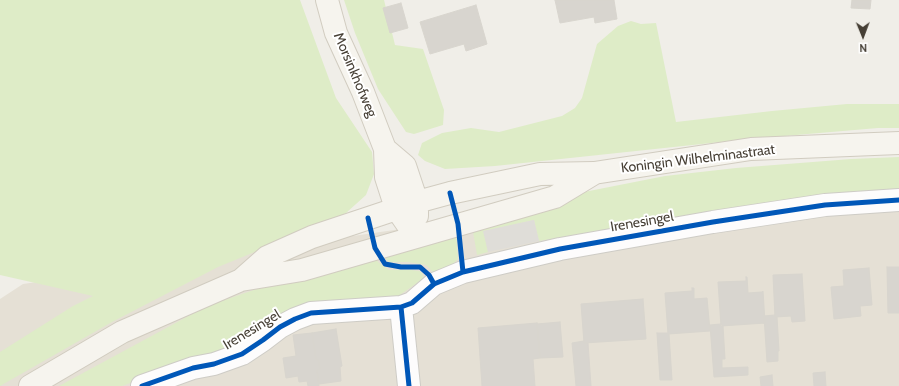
<!DOCTYPE html>
<style>
body{margin:0}
#map{position:relative;width:899px;height:386px;overflow:hidden;background:#f0eee8;font-family:Cabin,sans-serif}
canvas{display:block}
.north{position:absolute;left:843px;top:16px;width:40px;height:40px;-webkit-text-stroke:3px #fff;paint-order:stroke;rotate:179deg;font-size:11px;font-weight:700;line-height:16px;text-align:center;color:#463f35}
.north::after{content:'';display:block;margin:auto;width:14px;height:18px;background:#463f35;clip-path:polygon(50% 0,100% 100%,50% 72%,0 100%)}
</style>
<div id="map">
<canvas width="899" height="386"></canvas>
<div class="north">N</div>
</div>
<script>
const context = document.querySelector('canvas').getContext('2d');
context.lineJoin = 'round';
function fill(path, color) {
  context.fillStyle = color;
  context.fill(path, 'evenodd');
}
function poly(rows) {
  const path = new Path2D();
  for (const r of rows) {
    path.moveTo(r[0], r[1]);
    for (let i = 2; i < r.length; i += 2) path.lineTo(r[i], r[i + 1]);
  }
  return path;
}
function strokePath(path, color, width, dash) {
  context.strokeStyle = color;
  context.lineWidth = width;
  context.lineCap = dash ? 'butt' : 'round';
  context.setLineDash(dash || []);
  context.stroke(path);
}
function drawText(font, color, halo, rows, align = 'center') {
  context.font = font + ' Cabin,sans-serif';
  context.lineWidth = 4;
  context.setLineDash([]);
  context.textBaseline = 'middle';
  context.strokeStyle = halo;
  context.fillStyle = color;
  for (const [text, x, y, turn = 0] of rows) {
    context.save();
    context.translate(x, y);
    context.rotate((+turn || 0) * Math.PI / 180);
    context.textAlign = isNaN(turn) ? turn : align;
    if (halo) context.strokeText(text, 0, 0);
    context.fillText(text, 0, 0);
    context.restore();
  }
}
const residential = poly([
 [724,182,899,192,899,386,0,386,0,299,23,284]
]);
const green = poly([
 [0,0,300,0,336,98,372,152,374,174,366,195,346,213,333,220,218,267,112,322,0,386,0,352,73,306,93,296,0,275],
 [344,0,384,0,395,45,423,49,444,110,443,125,414,134,406,132,378,89,355,33],
 [631,21,641,24,656,23,676,122,772,111,847,104,899,104,899,128,878,128,749,139,495,166,445,169,425,161,418,155,422,143,442,133,471,128,499,132,562,116,575,108,582,98,597,44,618,26],
 [899,157,899,190,699,213,539,241,534,220,484,231,488,252,477,255,472,226,584,192,665,176,736,168,851,159],
 [456,232,458,259,453,264,433,272,426,265,408,262,389,262,381,253],
 [375,256,378,262,389,270,411,270,419,271,422,273,424,278,397,297,253,335,228,351,197,359,122,386,59,386,207,306,280,281]
]);
const parking = poly([
 [534,220,539,241,488,252,483,231]
]);
const building = poly([
 [555,0,614,0,617,19,595,23,594,17,560,23,555,0],
 [852,0,871,0,870,9,851,8,852,0],
 [401,3,408,28,390,33,383,8,401,3],
 [476,5,487,44,466,51,464,44,430,54,420,22,476,5],
 [887,267,899,267,899,313,888,313,887,267],
 [869,268,872,305,860,306,861,316,834,319,831,287,844,286,843,270,869,268],
 [802,274,805,321,792,322,791,316,775,317,773,275,802,274],
 [746,277,747,277,748,293,762,292,763,291,765,323,721,326,718,282,746,281,746,277],
 [692,288,694,288,694,299,707,298,710,331,668,334,665,293,692,291,692,288],
 [643,299,646,339,584,343,581,304,643,299],
 [775,315,775,317,777,317,779,351,778,351,778,361,767,362,764,316,775,315],
 [560,322,563,357,540,358,537,324,560,322],
 [537,323,540,358,533,359,535,386,482,386,478,328,537,323],
 [721,324,723,326,725,359,722,359,722,368,748,367,748,375,714,377,710,325,721,324],
 [336,329,342,366,340,367,341,381,319,384,317,370,320,369,318,359,316,359,312,333,336,329],
 [312,333,316,359,318,359,320,369,317,370,319,386,308,386,307,381,299,382,298,376,286,378,283,358,296,356,293,335,312,333],
 [657,333,668,333,669,334,672,380,660,380,657,333],
 [584,341,584,343,588,343,591,386,576,386,572,343,584,341],
 [825,372,826,386,814,386,813,373,825,372],
 [772,375,773,386,761,386,760,377,772,375]
]);
const street = poly([
 [142,386,193,368,214,364,242,354,263,340,280,327,295,319,311,313,401,307],
 [409,386,401,307,412,303,434,284,463,272,560,249,713,222,825,205,899,200]
]);
const secondary = poly([
 [327,0,336,33,363,92,385,149,386,177,396,208,416,237],
 [385,149,405,166,417,202,417,216],
 [241,280,267,257,312,237,417,202,450,193,540,174,594,173,751,149,899,143],
 [30,386,122,332,241,280,302,270,555,197,593,174]
]);
const cycleway = poly([
 [450,193,458,224,463,272],
 [368,218,375,248,385,264,401,267,420,267,429,275,434,284],
 [142,386,193,368,214,364,242,354,263,340,280,327,295,319,311,313,401,307],
 [409,386,401,307,412,303,434,284,463,272,560,249,713,222,825,205,899,200]
]);
const streetNames = [
 ["Morsinkhofweg",355,75,67],
 ["Koningin Wilhelminastraat",698,159,-7],
 ["Irenesingel",642,222,-10],
 ["Irenesingel",252,330,-31]
];
fill(residential, '#e5e0d5');
fill(green, '#deecc7');
fill(parking, '#dfddd8');
fill(building, '#d8d5cf');
strokePath(building, '#d8d5ce', 1);
strokePath(street, '#ceccc6', 24);
strokePath(secondary, '#d1ccc0', 24);
strokePath(street, '#fdfcfc', 22);
strokePath(secondary, '#f6f4ee', 22);
strokePath(cycleway, '#0057b8', 5);
drawText('14px', '#463f35', '#fff', streetNames);
</script>
